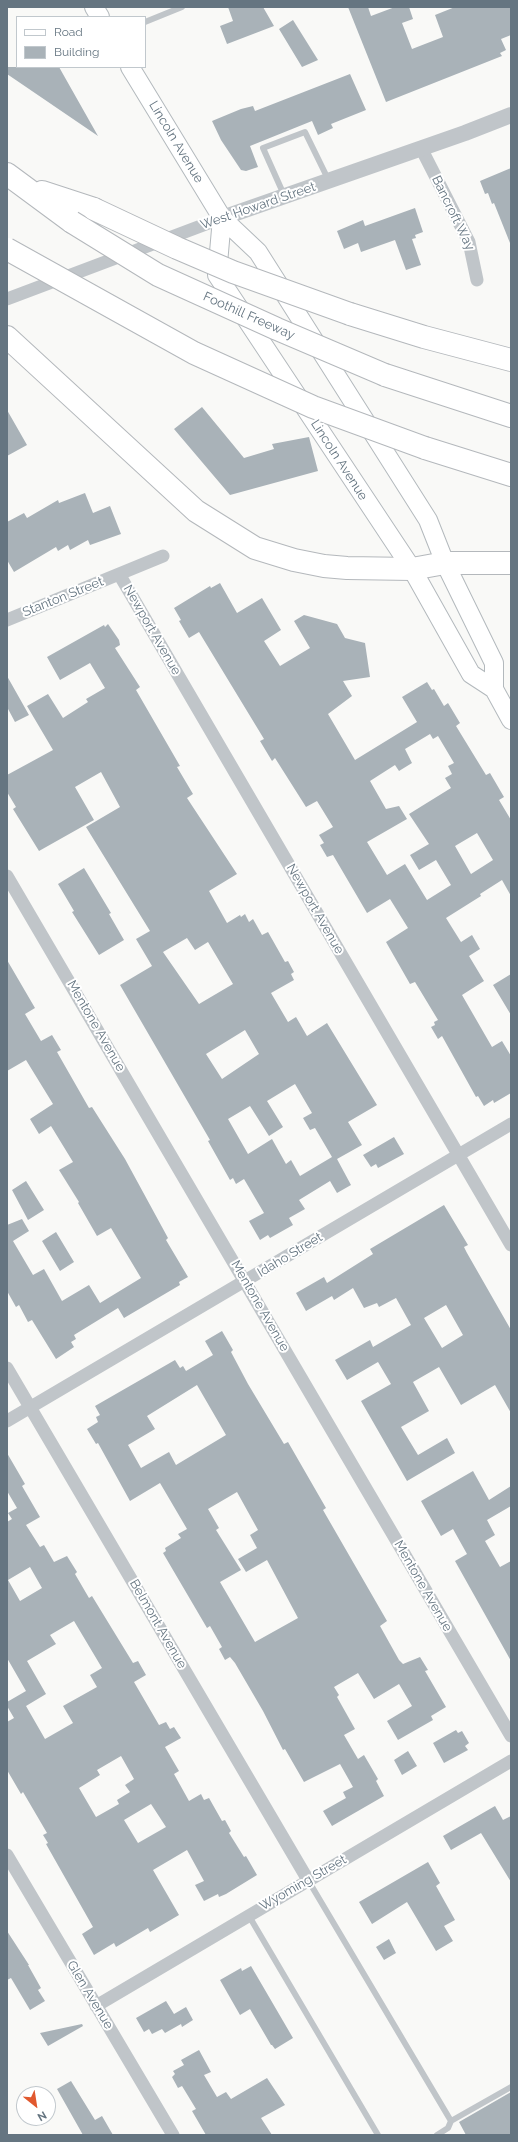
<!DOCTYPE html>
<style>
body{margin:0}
#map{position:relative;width:518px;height:2142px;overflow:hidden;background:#f9f9f7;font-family:Raleway,sans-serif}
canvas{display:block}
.frame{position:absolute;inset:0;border:8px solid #657581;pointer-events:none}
.legend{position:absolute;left:16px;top:16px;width:130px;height:52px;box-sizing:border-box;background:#fff;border:1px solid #c1c8cd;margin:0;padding:5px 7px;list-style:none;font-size:12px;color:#657581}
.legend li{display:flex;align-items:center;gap:8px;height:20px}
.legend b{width:20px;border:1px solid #c1c8cd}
.north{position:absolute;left:16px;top:2086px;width:40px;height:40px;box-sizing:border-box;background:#fff;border:1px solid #c1c8cd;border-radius:50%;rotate:150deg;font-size:11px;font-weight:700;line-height:16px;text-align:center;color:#657581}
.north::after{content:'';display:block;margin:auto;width:14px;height:18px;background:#e1592f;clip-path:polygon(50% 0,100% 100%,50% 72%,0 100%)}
</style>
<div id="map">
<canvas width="518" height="2142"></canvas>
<div class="frame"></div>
<ul class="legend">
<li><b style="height:5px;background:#fff"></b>Road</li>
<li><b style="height:11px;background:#a9b2b8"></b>Building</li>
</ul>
<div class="north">N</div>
</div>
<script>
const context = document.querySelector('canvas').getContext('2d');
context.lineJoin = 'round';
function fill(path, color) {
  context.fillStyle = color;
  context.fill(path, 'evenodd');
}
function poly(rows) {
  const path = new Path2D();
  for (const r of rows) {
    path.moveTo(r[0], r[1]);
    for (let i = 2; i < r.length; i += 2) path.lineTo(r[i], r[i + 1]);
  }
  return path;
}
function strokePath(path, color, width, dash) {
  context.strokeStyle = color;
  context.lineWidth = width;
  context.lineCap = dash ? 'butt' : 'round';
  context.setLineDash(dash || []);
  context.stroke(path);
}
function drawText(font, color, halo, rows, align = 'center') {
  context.font = font + ' Raleway,sans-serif';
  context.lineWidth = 4;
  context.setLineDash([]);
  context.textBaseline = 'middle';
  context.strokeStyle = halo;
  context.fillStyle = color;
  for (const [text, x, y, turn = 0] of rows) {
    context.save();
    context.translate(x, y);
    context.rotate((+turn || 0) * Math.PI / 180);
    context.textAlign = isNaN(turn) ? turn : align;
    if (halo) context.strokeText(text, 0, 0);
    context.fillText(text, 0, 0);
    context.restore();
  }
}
const building = poly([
 [228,7,263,7,274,26,227,44,220,26,233,21],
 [348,7,368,7,371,16,395,7,409,7,413,19,402,23,412,49,443,37,435,15,455,7,511,7,511,35,501,39,506,50,500,53,502,56,386,102],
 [293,20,318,60,302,67,279,29],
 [7,67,59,67,98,136,7,74],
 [350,74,366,110,331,124,333,128,318,135,312,121,250,146,258,167,246,171,241,170,221,140,212,121,241,109,253,106,255,111],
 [511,168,511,243,510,243,494,203,492,204,488,193,485,194,480,181],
 [415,208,423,232,415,235,416,238,412,239,421,265,406,270,395,240,361,252,358,243,344,249,337,231,363,220,365,226],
 [202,407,244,458,274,449,272,444,309,437,318,471,230,495,174,429],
 [7,410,27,445,7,456],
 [85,493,93,513,110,506,121,534,90,545,88,540,70,550,68,545,58,551,56,547,14,572,7,560,7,522,24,513,27,518,58,500,59,503],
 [220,583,237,613,262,598,281,630,264,641,280,666,310,648,294,621,304,615,337,624,345,638,365,643,370,677,343,681,352,696,328,714,355,760,417,722,402,697,427,682,432,690,434,689,444,706,448,703,460,723,456,726,486,775,490,773,504,797,499,800,511,820,511,896,502,880,480,894,481,896,446,918,461,942,472,935,480,949,469,956,484,981,462,995,492,1047,502,1041,511,1056,511,1093,494,1103,493,1100,484,1106,478,1096,476,1097,442,1036,438,1039,431,1027,435,1025,434,1022,438,1020,415,982,410,984,386,942,408,928,390,899,367,913,333,855,327,857,320,845,324,843,319,835,333,827,317,801,306,807,275,758,272,761,260,741,264,739,199,632,189,638,179,621,181,620,174,608,210,586,211,588],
 [430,734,433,739,438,736,454,763,448,766,452,774,445,778,451,788,409,814,429,844,410,855,419,870,436,860,451,885,427,900,405,864,387,875,367,842,407,819,399,806,386,809,370,781,395,765,399,771,412,763,405,749],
 [477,833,493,860,471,874,455,846],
 [108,624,119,640,120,645,115,648,140,687,136,690,180,766,177,767,193,794,187,798,237,874,209,891,227,923,240,915,241,917,245,914,249,922,253,919,262,935,268,932,285,962,288,961,294,972,291,974,294,980,271,993,288,1022,296,1017,307,1036,327,1023,377,1105,348,1122,362,1145,337,1159,351,1185,337,1193,330,1181,299,1200,305,1209,289,1218,293,1225,270,1238,268,1235,260,1240,249,1221,264,1213,244,1179,236,1184,233,1178,230,1180,208,1141,210,1140,120,985,152,966,136,939,150,931,86,827,120,807,101,772,75,787,94,820,39,851,13,809,16,807,7,792,7,775,53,750,27,706,48,694,63,718,88,702,86,699,105,688,90,663,60,680,47,657,104,625,105,627],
 [187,938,195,950,208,942,233,984,199,1004,163,952],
 [245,1030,259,1054,222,1079,206,1054],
 [295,1084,312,1113,303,1118,310,1130,315,1128,332,1157,300,1176,291,1160,286,1164,272,1139,248,1154,228,1119,250,1106,269,1136,283,1127,267,1101],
 [7,676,29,715,15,722,7,707],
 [84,868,111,913,109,914,124,940,99,955,72,912,74,911,58,884],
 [7,960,35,1008,25,1014,41,1041,52,1035,61,1050,57,1052,89,1108,92,1107,125,1159,168,1238,166,1240,188,1277,179,1282,180,1285,124,1318,118,1308,74,1335,76,1339,71,1342,74,1347,56,1359,32,1320,28,1322,19,1305,16,1307,7,1291,7,1225,22,1219,29,1231,13,1241,33,1275,44,1269,62,1301,89,1285,100,1303,141,1278,111,1228,97,1236,78,1203,79,1202,59,1170,73,1162,51,1126,39,1134,30,1119,53,1104,26,1060,7,1071],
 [511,974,511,1015,493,985],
 [394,1137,404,1154,378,1168,376,1164,371,1167,363,1155],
 [26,1181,44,1210,28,1220,12,1190],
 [444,1205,468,1245,464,1247,467,1253,511,1330,511,1413,495,1385,461,1405,439,1367,413,1382,429,1411,401,1427,418,1455,447,1438,455,1453,407,1481,361,1401,391,1384,378,1362,347,1380,335,1360,370,1340,373,1347,411,1325,396,1298,379,1307,377,1303,364,1308,353,1288,334,1300,332,1296,306,1311,296,1293,324,1277,327,1283,373,1254,370,1249],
 [446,1305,463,1335,442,1348,424,1318],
 [56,1232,74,1262,60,1271,42,1241],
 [222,1331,233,1350,231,1352,248,1384,284,1444,288,1442,326,1508,323,1510,387,1621,380,1626,399,1660,403,1664,420,1657,428,1670,425,1671,446,1707,431,1716,433,1720,398,1740,387,1721,412,1706,399,1684,374,1699,358,1673,334,1687,339,1695,337,1697,355,1729,344,1735,358,1759,364,1755,378,1779,376,1781,384,1796,332,1826,323,1811,346,1798,343,1792,353,1787,340,1764,304,1782,285,1749,283,1750,263,1711,235,1663,230,1657,225,1660,219,1649,222,1647,210,1626,207,1628,163,1553,166,1551,165,1548,181,1538,178,1534,187,1529,160,1483,130,1501,98,1443,96,1444,87,1429,98,1422,96,1417,100,1415,95,1406,175,1360,180,1368,183,1366,186,1371,213,1355,205,1341],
 [197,1385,226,1435,176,1465,169,1452,141,1468,128,1445,155,1429,147,1416],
 [237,1492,258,1530,250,1535,257,1548,238,1559,246,1572,267,1560,298,1618,255,1642,220,1582,241,1570,216,1530,219,1528,208,1509],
 [7,1453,25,1484,22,1486,40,1517,26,1525,40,1547,44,1545,54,1562,67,1556,77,1572,75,1574,89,1598,92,1596,133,1663,138,1661,146,1675,134,1682,159,1725,166,1722,170,1729,174,1727,181,1738,165,1747,179,1771,174,1774,189,1801,201,1794,204,1800,209,1798,222,1821,225,1820,231,1831,229,1833,244,1857,246,1856,257,1875,226,1894,219,1897,218,1894,204,1901,195,1885,204,1881,187,1850,153,1870,179,1915,150,1932,148,1928,116,1947,114,1943,94,1955,82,1934,93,1927,46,1844,48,1843,43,1835,47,1833,23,1792,21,1794,7,1770,7,1722,14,1718,7,1706,7,1702,26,1691,7,1658,7,1522,12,1519,8,1513,17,1508,7,1491],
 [30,1567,42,1588,20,1601,8,1580],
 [74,1621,102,1668,90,1675,97,1687,63,1706,73,1723,45,1739,26,1706,46,1694,27,1661,56,1644,50,1635],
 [121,1756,134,1779,125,1785,130,1792,117,1800,119,1804,96,1817,79,1788,100,1775,97,1770],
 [151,1804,166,1827,138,1843,124,1820],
 [473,1471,489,1500,511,1486,511,1506,487,1520,495,1535,485,1541,500,1567,511,1561,511,1661,455,1561,467,1554,453,1529,441,1536,421,1501],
 [456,1730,458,1733,462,1731,469,1743,465,1746,468,1750,444,1763,433,1743],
 [408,1751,417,1766,402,1775,394,1760],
 [495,1806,503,1820,511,1816,511,1882,481,1833,451,1850,443,1836],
 [428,1862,440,1883,436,1886,455,1920,444,1926,453,1941,436,1951,407,1902,372,1924,359,1902],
 [7,1931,29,1965,28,1965,41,1988,38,1990,45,2001,30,2010,11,1978,7,1980],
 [389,1939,396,1953,384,1960,376,1947],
 [251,1966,293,2038,275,2049,272,2045,271,2045,250,2009,240,2015,220,1980,241,1968,242,1971],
 [166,2001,174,2014,186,2007,193,2020,182,2027,181,2024,165,2033,162,2029,152,2034,149,2029,144,2032,136,2018],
 [82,2024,83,2026,48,2046,40,2033],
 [199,2050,211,2072,204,2075,217,2097,226,2092,231,2099,267,2078,285,2105,261,2118,272,2135,206,2135,192,2111,196,2109,182,2086,178,2088,172,2077,175,2074,173,2071,184,2065,181,2060],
 [71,2081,95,2120,102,2116,113,2135,83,2135,57,2089],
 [511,2092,511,2135,466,2135,459,2122]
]);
const service = poly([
 [145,22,182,7],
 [284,195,263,148,305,132,328,179],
 [308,1880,451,2121],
 [249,1916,378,2135],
 [437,2135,448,2128,451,2121,511,2087]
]);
const minor = poly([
 [421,148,469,242,477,280],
 [7,299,222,218],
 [119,574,511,1245],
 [7,620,163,556],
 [7,876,511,1736],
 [7,1368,308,1880],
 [7,1421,511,1124],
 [7,1855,173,2135],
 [96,2006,511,1761]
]);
const tertiary = poly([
 [222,218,465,133,511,115]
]);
const secondary = poly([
 [94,7,100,17],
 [130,67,222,218,258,252,428,520,445,563,494,663,494,689,511,720],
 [222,218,217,275,412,569,471,674,494,689]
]);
const motorway = poly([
 [7,174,72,222],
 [42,192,94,209],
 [350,314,424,337,511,360],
 [7,337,196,511,255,548,294,560,324,566,347,568,412,569,445,563,511,563],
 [385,375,511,416],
 [425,448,511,475]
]);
const motorwayBridge = poly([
 [94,209,177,248,233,272,350,314],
 [72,222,158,275,277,329,385,375],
 [7,249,194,353,313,407,425,448]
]);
const streetNames = [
 ["Lincoln Avenue",176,142,59],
 ["West Howard Street",258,206,-19],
 ["Bancroft Way",453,213,64],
 ["Foothill Freeway",249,316,24],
 ["Lincoln Avenue",339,460,57],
 ["Stanton Street",63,597,-22],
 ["Newport Avenue",152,630,60],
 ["Newport Avenue",315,909,60],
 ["Mentone Avenue",96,1026,60],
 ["Idaho Street",290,1255,-31],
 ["Mentone Avenue",260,1306,60],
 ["Mentone Avenue",423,1586,60],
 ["Belmont Avenue",158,1624,60],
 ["Wyoming Street",303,1883,-30],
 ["Glen Avenue",90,1995,59]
];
fill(building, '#a9b2b8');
strokePath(secondary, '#b3b9bd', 20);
strokePath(motorway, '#b4b8bc', 24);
strokePath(service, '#c0c5c9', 6);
strokePath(minor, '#c0c5c9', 13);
strokePath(tertiary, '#c0c5c9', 16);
strokePath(secondary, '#fff', 18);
strokePath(motorway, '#fff', 22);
strokePath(motorwayBridge, '#b4b8bc', 24, []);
strokePath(motorwayBridge, '#fff', 22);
drawText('13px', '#657581', '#fff', streetNames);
</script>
